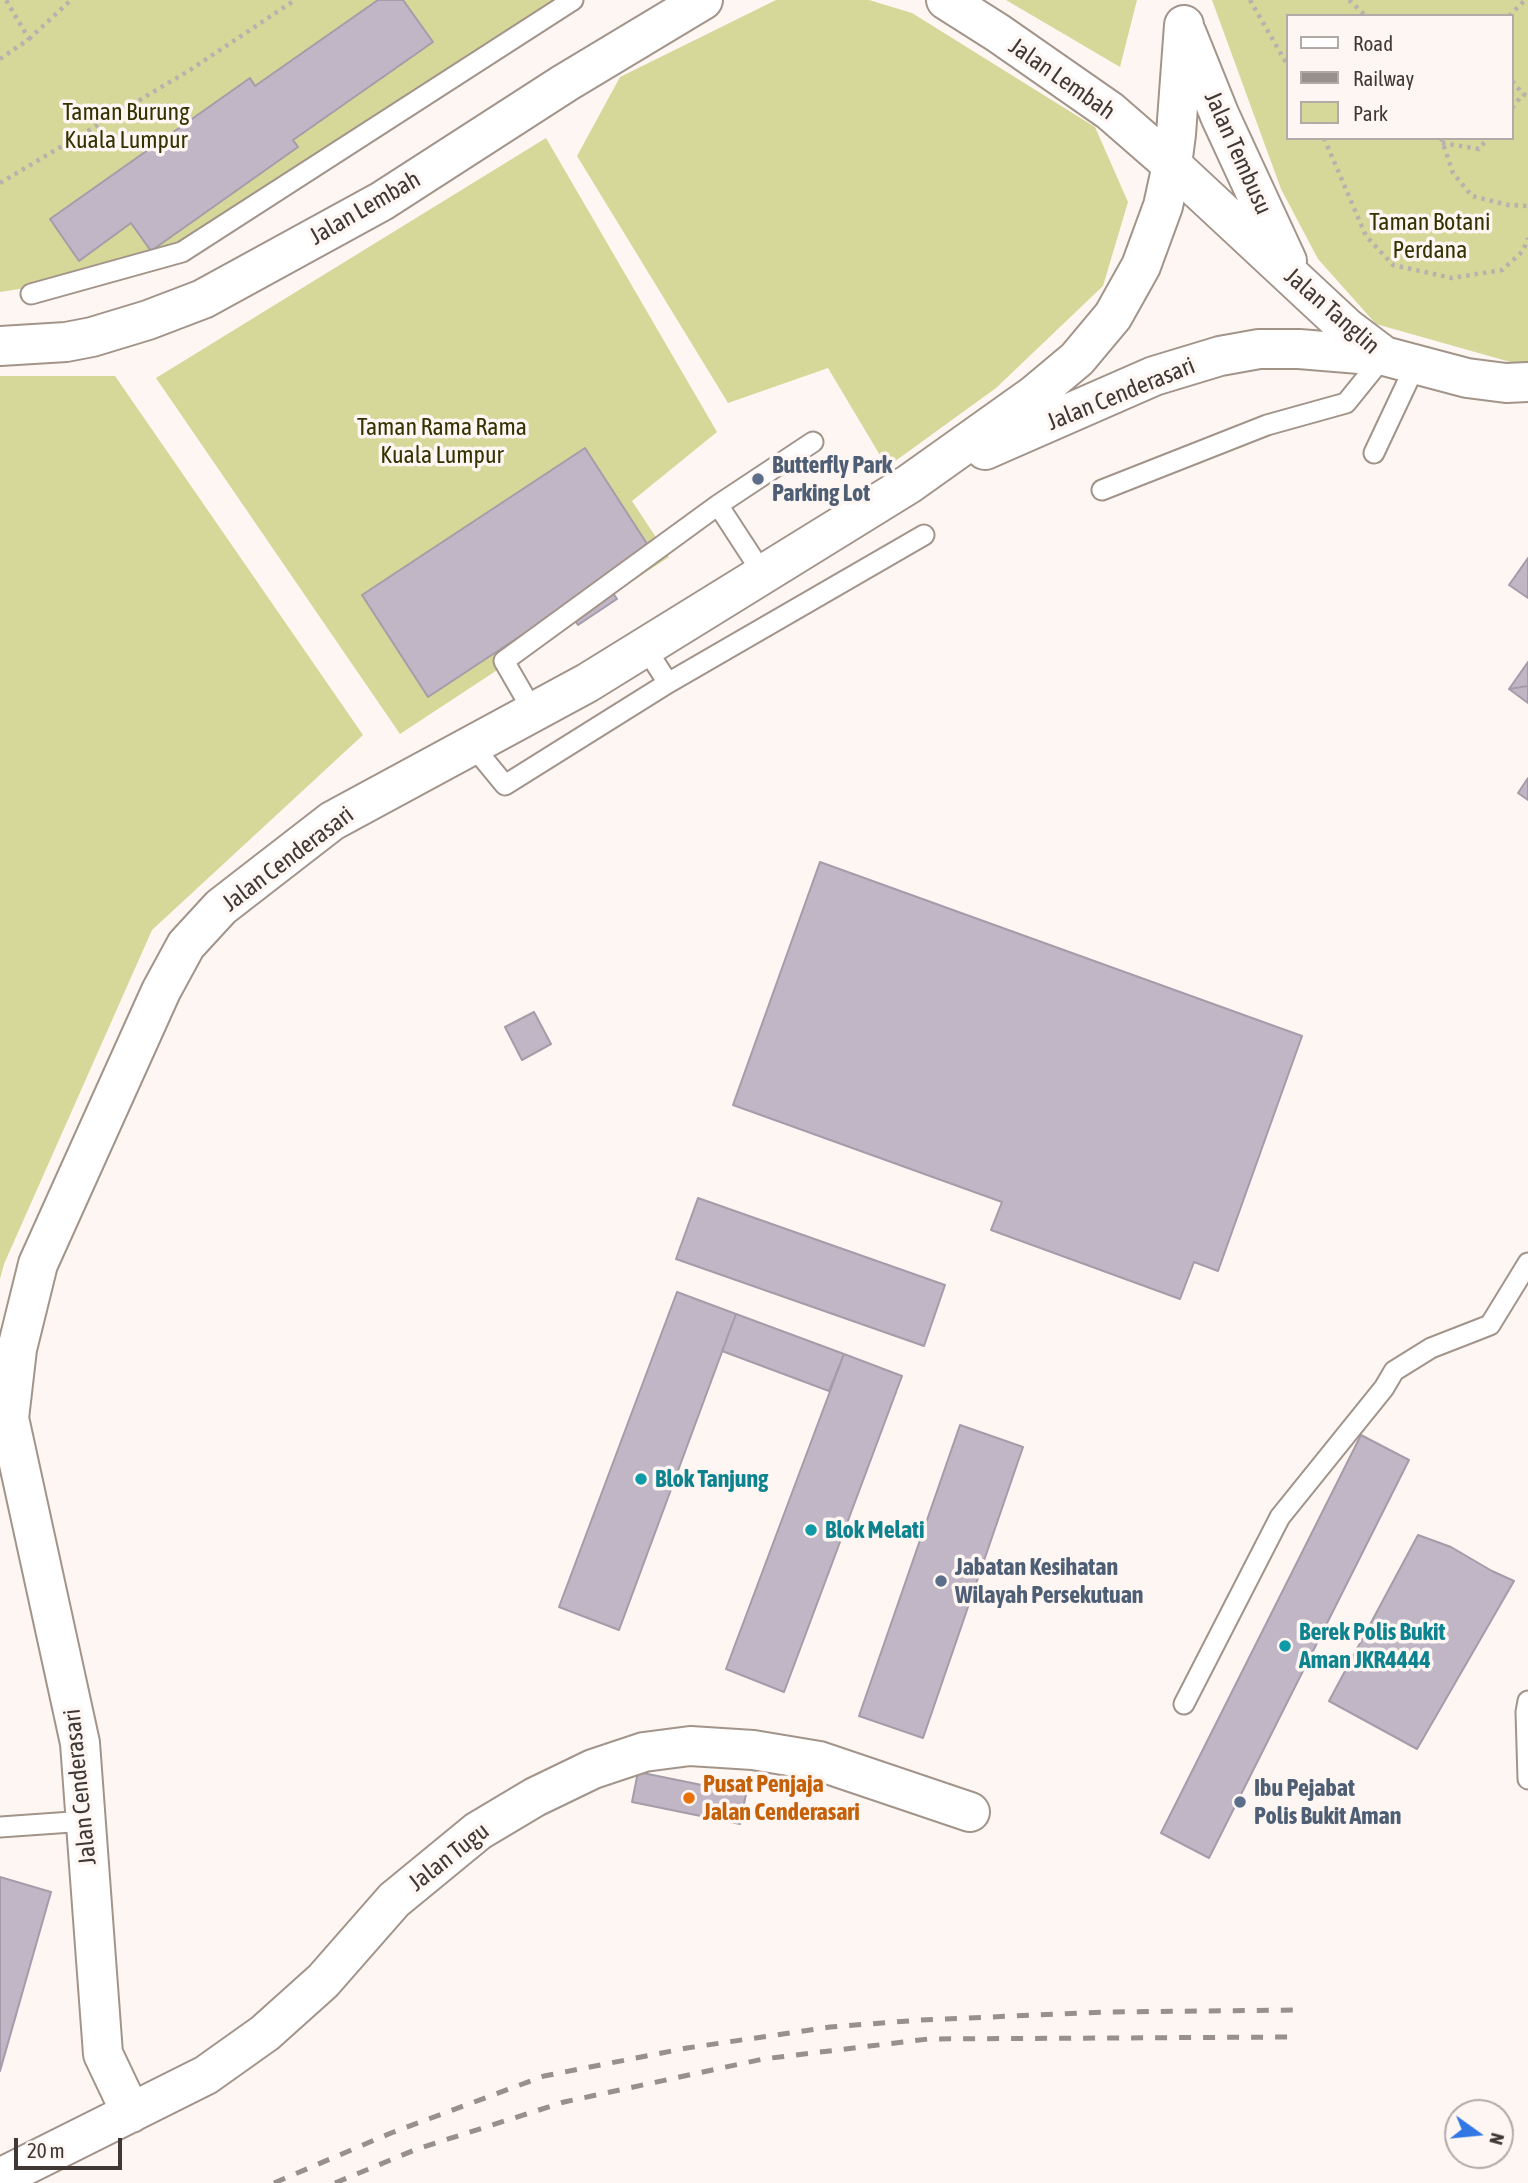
<!DOCTYPE html>
<style>
body{margin:0}
#map{position:relative;width:1528px;height:2183px;overflow:hidden;background:#fdf6f2;font-family:"Asap Condensed",sans-serif}
canvas{display:block}
.legend{position:absolute;left:1286px;top:14px;width:228px;height:126px;box-sizing:border-box;background:#fdf6f2;border:2px solid #b1aaa6;margin:0;padding:9px 12px;list-style:none;font-size:21px;color:#3f3834}
.legend li{display:flex;align-items:center;gap:14px;height:35px}
.legend b{width:35px;border:2px solid #b1aaa6}
.north{position:absolute;left:1444px;top:2099px;width:70px;height:70px;box-sizing:border-box;background:#fdf6f2;border:2px solid #b1aaa6;border-radius:50%;rotate:105deg;font-size:19px;font-weight:700;line-height:28px;text-align:center;color:#3f3834}
.north::after{content:'';display:block;margin:auto;width:24px;height:32px;background:#3377e5;clip-path:polygon(50% 0,100% 100%,50% 72%,0 100%)}
.scale{position:absolute;left:14px;top:2138px;width:108px;height:32px;box-sizing:border-box;border:4px solid #3f3834;border-top:0;padding-left:9px;font-size:21px;line-height:24px;white-space:nowrap;color:#3f3834;-webkit-text-stroke:5px #fdf6f2;paint-order:stroke}
</style>
<div id="map">
<canvas width="1528" height="2183"></canvas>
<ul class="legend">
<li><b style="height:9px;background:#fff"></b>Road</li>
<li><b style="height:9px;background:#97908c"></b>Railway</li>
<li><b style="height:19px;background:#d5d899"></b>Park</li>
</ul>
<div class="north">N</div>
<div class="scale">20 m</div>
</div>
<script>
const context = document.querySelector('canvas').getContext('2d');
context.lineJoin = 'round';
function fill(path, color) {
  context.fillStyle = color;
  context.fill(path, 'evenodd');
}
function poly(rows) {
  const path = new Path2D();
  for (const r of rows) {
    path.moveTo(r[0], r[1]);
    for (let i = 2; i < r.length; i += 2) path.lineTo(r[i], r[i + 1]);
  }
  return path;
}
function strokePath(path, color, width, dash) {
  context.strokeStyle = color;
  context.lineWidth = width;
  context.lineCap = dash ? 'butt' : 'round';
  context.setLineDash(dash || []);
  context.stroke(path);
}
function drawText(font, color, halo, rows, align = 'center') {
  context.font = font + ' "Asap Condensed",sans-serif';
  context.lineWidth = 7;
  context.setLineDash([]);
  context.textBaseline = 'middle';
  context.strokeStyle = halo;
  context.fillStyle = color;
  for (const [text, x, y, turn = 0] of rows) {
    context.save();
    context.translate(x, y);
    context.rotate((+turn || 0) * Math.PI / 180);
    context.textAlign = isNaN(turn) ? turn : align;
    if (halo) context.strokeText(text, 0, 0);
    context.fillText(text, 0, 0);
    context.restore();
  }
}
const green = poly([
 [0,0,565,0,150,262,104,276,0,292],
 [776,0,869,0,912,13,1095,127,1128,202,1103,286,996,388,887,467,828,368,728,403,577,156,620,77],
 [1006,0,1137,0,1120,67],
 [1212,0,1528,0,1528,367,1376,324,1318,259,1281,189],
 [1288,16,1512,16,1512,138,1288,138],
 [546,138,717,432,632,501,669,557,400,734,156,378],
 [0,376,115,376,363,735,152,930,4,1264,0,1279]
]);
const building = poly([
 [378,0,403,0,433,42,293,140,298,147,151,251,131,223,79,261,50,219,250,78,255,86,378,0],
 [585,448,653,553,607,584,617,599,578,625,566,606,428,697,362,595,585,448],
 [1528,558,1528,598,1509,585,1528,558],
 [1528,662,1528,686,1509,689,1528,662],
 [1528,686,1528,703,1509,689,1528,686],
 [1528,778,1528,800,1518,793,1528,778],
 [820,862,1302,1036,1218,1271,1194,1262,1180,1299,991,1230,1002,1202,733,1105,820,862],
 [534,1012,551,1044,522,1060,505,1027,534,1012],
 [698,1198,945,1285,924,1346,676,1259,698,1198],
 [677,1292,736,1314,619,1630,559,1607,677,1292],
 [736,1314,844,1354,829,1391,722,1351,736,1314],
 [844,1354,902,1376,784,1692,726,1669,844,1354],
 [960,1425,1023,1447,923,1738,859,1716,960,1425],
 [1361,1435,1409,1460,1209,1858,1161,1833,1361,1435],
 [1418,1535,1451,1547,1492,1571,1514,1581,1417,1749,1329,1701,1418,1535],
 [638,1772,746,1794,740,1824,632,1802,638,1772],
 [0,1877,51,1892,0,2071,0,1877]
]);
const path = poly([
 [1250,0,1288,66],
 [1349,0,1366,16],
 [1509,16,1525,0],
 [29,39,71,0],
 [0,59,29,39,6,0],
 [1512,81,1523,94,1528,96],
 [1512,108,1523,94],
 [1324,138,1366,236,1393,265,1452,278,1502,270,1523,251,1528,238],
 [1441,138,1453,173,1472,196,1508,205,1528,206],
 [1442,143,1479,149,1488,138],
 [0,183,190,70,295,0]
]);
const lane = poly([
 [31,294,182,252,573,0],
 [1374,453,1415,366],
 [1102,490,1267,425,1346,403,1384,356],
 [718,505,813,442],
 [645,647,668,683],
 [534,713,504,661,718,505,763,574],
 [472,745,505,785,668,683,924,535],
 [1528,1701,1526,1712,1528,1779],
 [1184,1704,1280,1517,1384,1388,1394,1371,1431,1348,1490,1325,1528,1263],
 [0,1827,86,1821]
]);
const street = poly([
 [946,0,998,33,1110,111,1172,165,1347,328,1384,356,1467,378,1506,383,1528,382],
 [1187,34,1220,116,1287,261],
 [0,346,66,342,92,337,148,320,203,299,382,201,565,83,703,0],
 [985,450,1154,376,1220,356,1259,349,1299,349,1384,356],
 [131,2113,103,2054,80,1743,9,1418,17,1349,38,1264,161,991,186,945,221,907,332,821,587,683,909,484,1034,395,1077,359,1113,316,1141,266,1163,206,1172,165,1176,134,1184,25],
 [0,2178,206,2075,265,2033,323,1981,394,1900,478,1831,535,1797,593,1769,644,1752,690,1746,753,1750,819,1761,970,1812]
]);
const rail = poly([
 [274,2183,391,2133,544,2076,687,2048,830,2027,921,2020,1106,2012,1295,2010],
 [335,2183,417,2149,564,2102,763,2059,928,2039,1293,2037]
]);
const markers = [
 [758,479,7,"#5c6f8a"],
 [641,1479,7,"#0f9aa8"],
 [811,1530,7,"#0f9aa8"],
 [941,1581,7,"#5c6f8a"],
 [1285,1646,7,"#0f9aa8"],
 [689,1798,7,"#e8710a"],
 [1240,1802,7,"#5c6f8a"]
];
const streetNames = [
 ["Jalan Lembah",1062,79,35],
 ["Jalan Tembusu",1238,153,66],
 ["Jalan Lembah",365,208,-30],
 ["Jalan Tanglin",1332,311,41],
 ["Jalan Cenderasari",1121,394,-22],
 ["Jalan Cenderasari",288,859,-37],
 ["Jalan Cenderasari",80,1787,-96],
 ["Jalan Tugu",449,1857,-38]
];
const parkNames = [
 ["Taman Burung",126,112],
 ["Kuala Lumpur",126,140],
 ["Taman Botani",1430,222],
 ["Perdana",1430,250],
 ["Taman Rama Rama",442,427],
 ["Kuala Lumpur",442,455]
];
const serviceNames = [
 ["Butterfly Park",772,465],
 ["Parking Lot",772,493],
 ["Jabatan Kesihatan",955,1567],
 ["Wilayah Persekutuan",955,1595],
 ["Ibu Pejabat",1254,1788],
 ["Polis Bukit Aman",1254,1816]
];
const cultureNames = [
 ["Blok Tanjung",655,1479],
 ["Blok Melati",825,1530],
 ["Berek Polis Bukit",1299,1632],
 ["Aman JKR4444",1299,1660]
];
const foodNames = [
 ["Pusat Penjaja",703,1784],
 ["Jalan Cenderasari",703,1812]
];
fill(green, '#d5d899');
fill(building, '#c0b6c5');
strokePath(building, '#a59caa', 2);
strokePath(lane, '#a3948a', 23);
strokePath(street, '#a3948a', 42);
strokePath(path, '#b8b1ad', 4.5, [3.5, 5]);
strokePath(lane, '#fff', 19);
strokePath(street, '#fff', 38);
strokePath(rail, '#97908c', 5, [12, 12]);
for (const [x, y, r, color] of markers) {
  const dot = new Path2D();
  dot.arc(x, y, r, 0, 2 * Math.PI);
  context.fillStyle = color;
  context.fill(dot);
  strokePath(dot, '#fdf6f2', 2.5);
}
drawText('24px', '#3f3834', '#fdf6f2', streetNames);
drawText('24px', '#323300', '#fdf6f2', parkNames);
drawText('bold 24px', '#4e5e75', '#fdf6f2', serviceNames, 'left');
drawText('bold 24px', '#0d838f', '#fdf6f2', cultureNames, 'left');
drawText('bold 24px', '#c56008', '#fdf6f2', foodNames, 'left');
</script>
